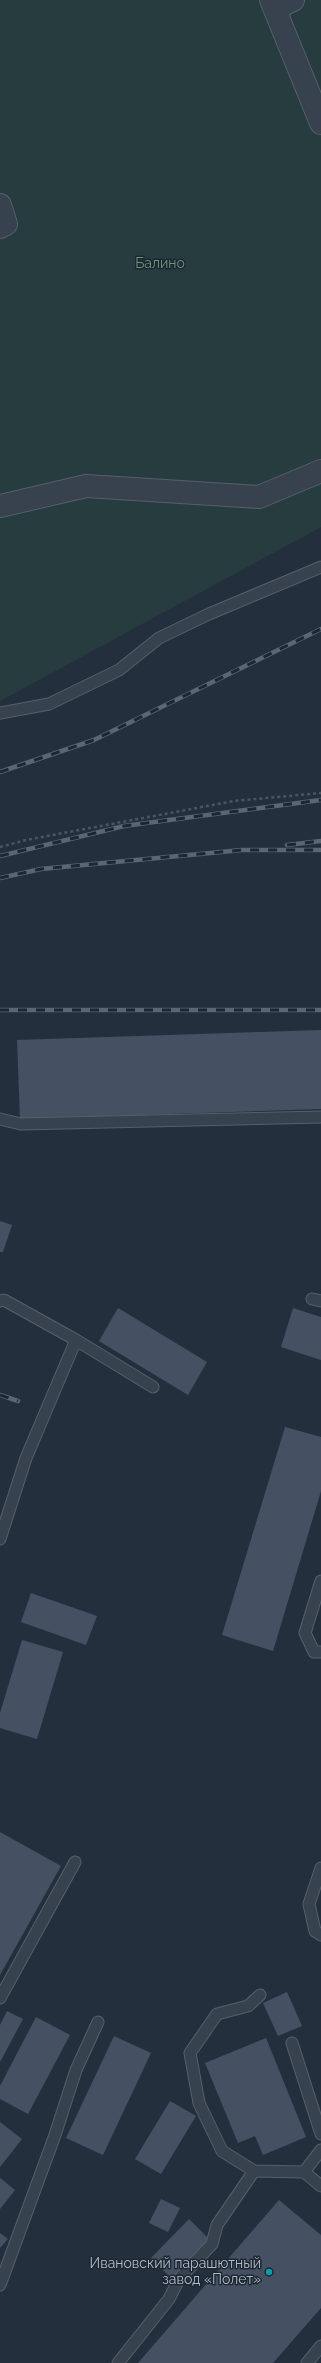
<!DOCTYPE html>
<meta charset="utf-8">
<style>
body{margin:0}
canvas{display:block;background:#242f3e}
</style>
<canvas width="321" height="2363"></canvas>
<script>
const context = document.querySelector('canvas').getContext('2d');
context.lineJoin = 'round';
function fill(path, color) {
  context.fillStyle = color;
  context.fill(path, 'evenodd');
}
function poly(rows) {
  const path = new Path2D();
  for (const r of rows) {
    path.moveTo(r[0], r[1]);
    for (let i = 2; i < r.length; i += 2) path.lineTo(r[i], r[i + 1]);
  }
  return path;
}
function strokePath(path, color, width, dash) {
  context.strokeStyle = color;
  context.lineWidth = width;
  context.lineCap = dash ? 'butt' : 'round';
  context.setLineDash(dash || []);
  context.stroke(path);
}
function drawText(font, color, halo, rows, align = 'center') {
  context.font = font + ' Raleway,sans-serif';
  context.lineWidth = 3;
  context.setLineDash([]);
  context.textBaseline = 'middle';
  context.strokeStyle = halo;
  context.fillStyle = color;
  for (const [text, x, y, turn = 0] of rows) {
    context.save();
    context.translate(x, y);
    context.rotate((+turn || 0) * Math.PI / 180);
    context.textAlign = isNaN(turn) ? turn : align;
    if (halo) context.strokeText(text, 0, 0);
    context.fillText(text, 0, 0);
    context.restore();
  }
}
const green = poly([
 [0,0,321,0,321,527,0,701]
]);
const building = poly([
 [321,1030,321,1109,20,1119,17,1040],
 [0,1221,12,1225,3,1252,0,1252],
 [118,1308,207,1362,188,1395,99,1341],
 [293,1308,321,1317,321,1360,281,1347],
 [285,1427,321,1437,321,1491,273,1651,222,1635],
 [31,1593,97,1616,86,1645,21,1622],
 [22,1640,63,1652,37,1739,0,1728,0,1713],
 [0,1832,61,1866,0,1975],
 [287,1992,302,2026,278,2036,263,2003],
 [7,2011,23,2019,0,2062,0,2025],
 [36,2017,70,2035,28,2114,0,2099,0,2086],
 [114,2036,151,2053,103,2155,66,2138],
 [266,2038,306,2137,263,2155,255,2136,238,2143,205,2063],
 [170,2101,196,2116,161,2174,135,2159],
 [0,2122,22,2139,0,2167],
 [0,2178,15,2190,0,2209],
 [161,2199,180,2208,168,2232,149,2223],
 [279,2200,321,2235,321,2308,273,2363,138,2363],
 [189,2219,209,2239,171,2278,151,2258],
 [0,2233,8,2239,0,2248]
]);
const path = poly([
 [0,847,26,840,234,801,321,793]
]);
const lane = poly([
 [0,713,49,704,119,670,159,638,209,614,321,567],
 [0,1119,21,1124,321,1117],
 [312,1299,321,1301],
 [0,1301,4,1300,76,1340,26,1458,0,1539],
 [76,1340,153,1387],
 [321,1581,305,1633,314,1652,321,1652],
 [321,1868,309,1904,315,1931,321,1935],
 [0,1998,75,1862],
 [292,2043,321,2134],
 [254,2171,304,2172,321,2150],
 [304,2172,321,2186],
 [0,2285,55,2135,76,2070,98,2022],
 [118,2363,169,2299,179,2279,212,2244,217,2225,254,2171,222,2151,199,2103,190,2053,217,2014,248,2006,260,1995],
 [307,2363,321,2346]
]);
const street = poly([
 [271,0,321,123],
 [275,9,293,0],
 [0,205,6,224,0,227],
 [0,506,86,486,259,497,321,471]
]);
const rail = poly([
 [0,772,94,740,321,629],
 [287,845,321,841],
 [0,856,124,826,321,800],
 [0,878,41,869,242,850,321,850],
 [0,1010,321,1010],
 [0,1395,18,1401]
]);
const markers = [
 [269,2272,4,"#0f9aa8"]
];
const parkNames = [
 ["Балино",160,264]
];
const poiNames = [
 ["Ивановский парашютный",261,2264],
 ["завод «Полет»",261,2280]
];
fill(green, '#263c3f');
fill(building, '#455162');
strokePath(lane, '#565f6c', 13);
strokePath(street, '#565f6c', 24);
strokePath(path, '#44595c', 2.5, [3, 3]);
strokePath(lane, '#38414e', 11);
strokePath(street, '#38414e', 22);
strokePath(rail, '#5a6575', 4.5);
strokePath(rail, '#1d2633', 3, [9]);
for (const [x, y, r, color] of markers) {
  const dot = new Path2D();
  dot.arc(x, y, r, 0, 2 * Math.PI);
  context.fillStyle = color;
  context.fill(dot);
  strokePath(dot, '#1d2633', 1.5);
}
drawText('14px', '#6b9a76', '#1d2633', parkNames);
drawText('14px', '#b4bcc9', '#1d2633', poiNames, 'right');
</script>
